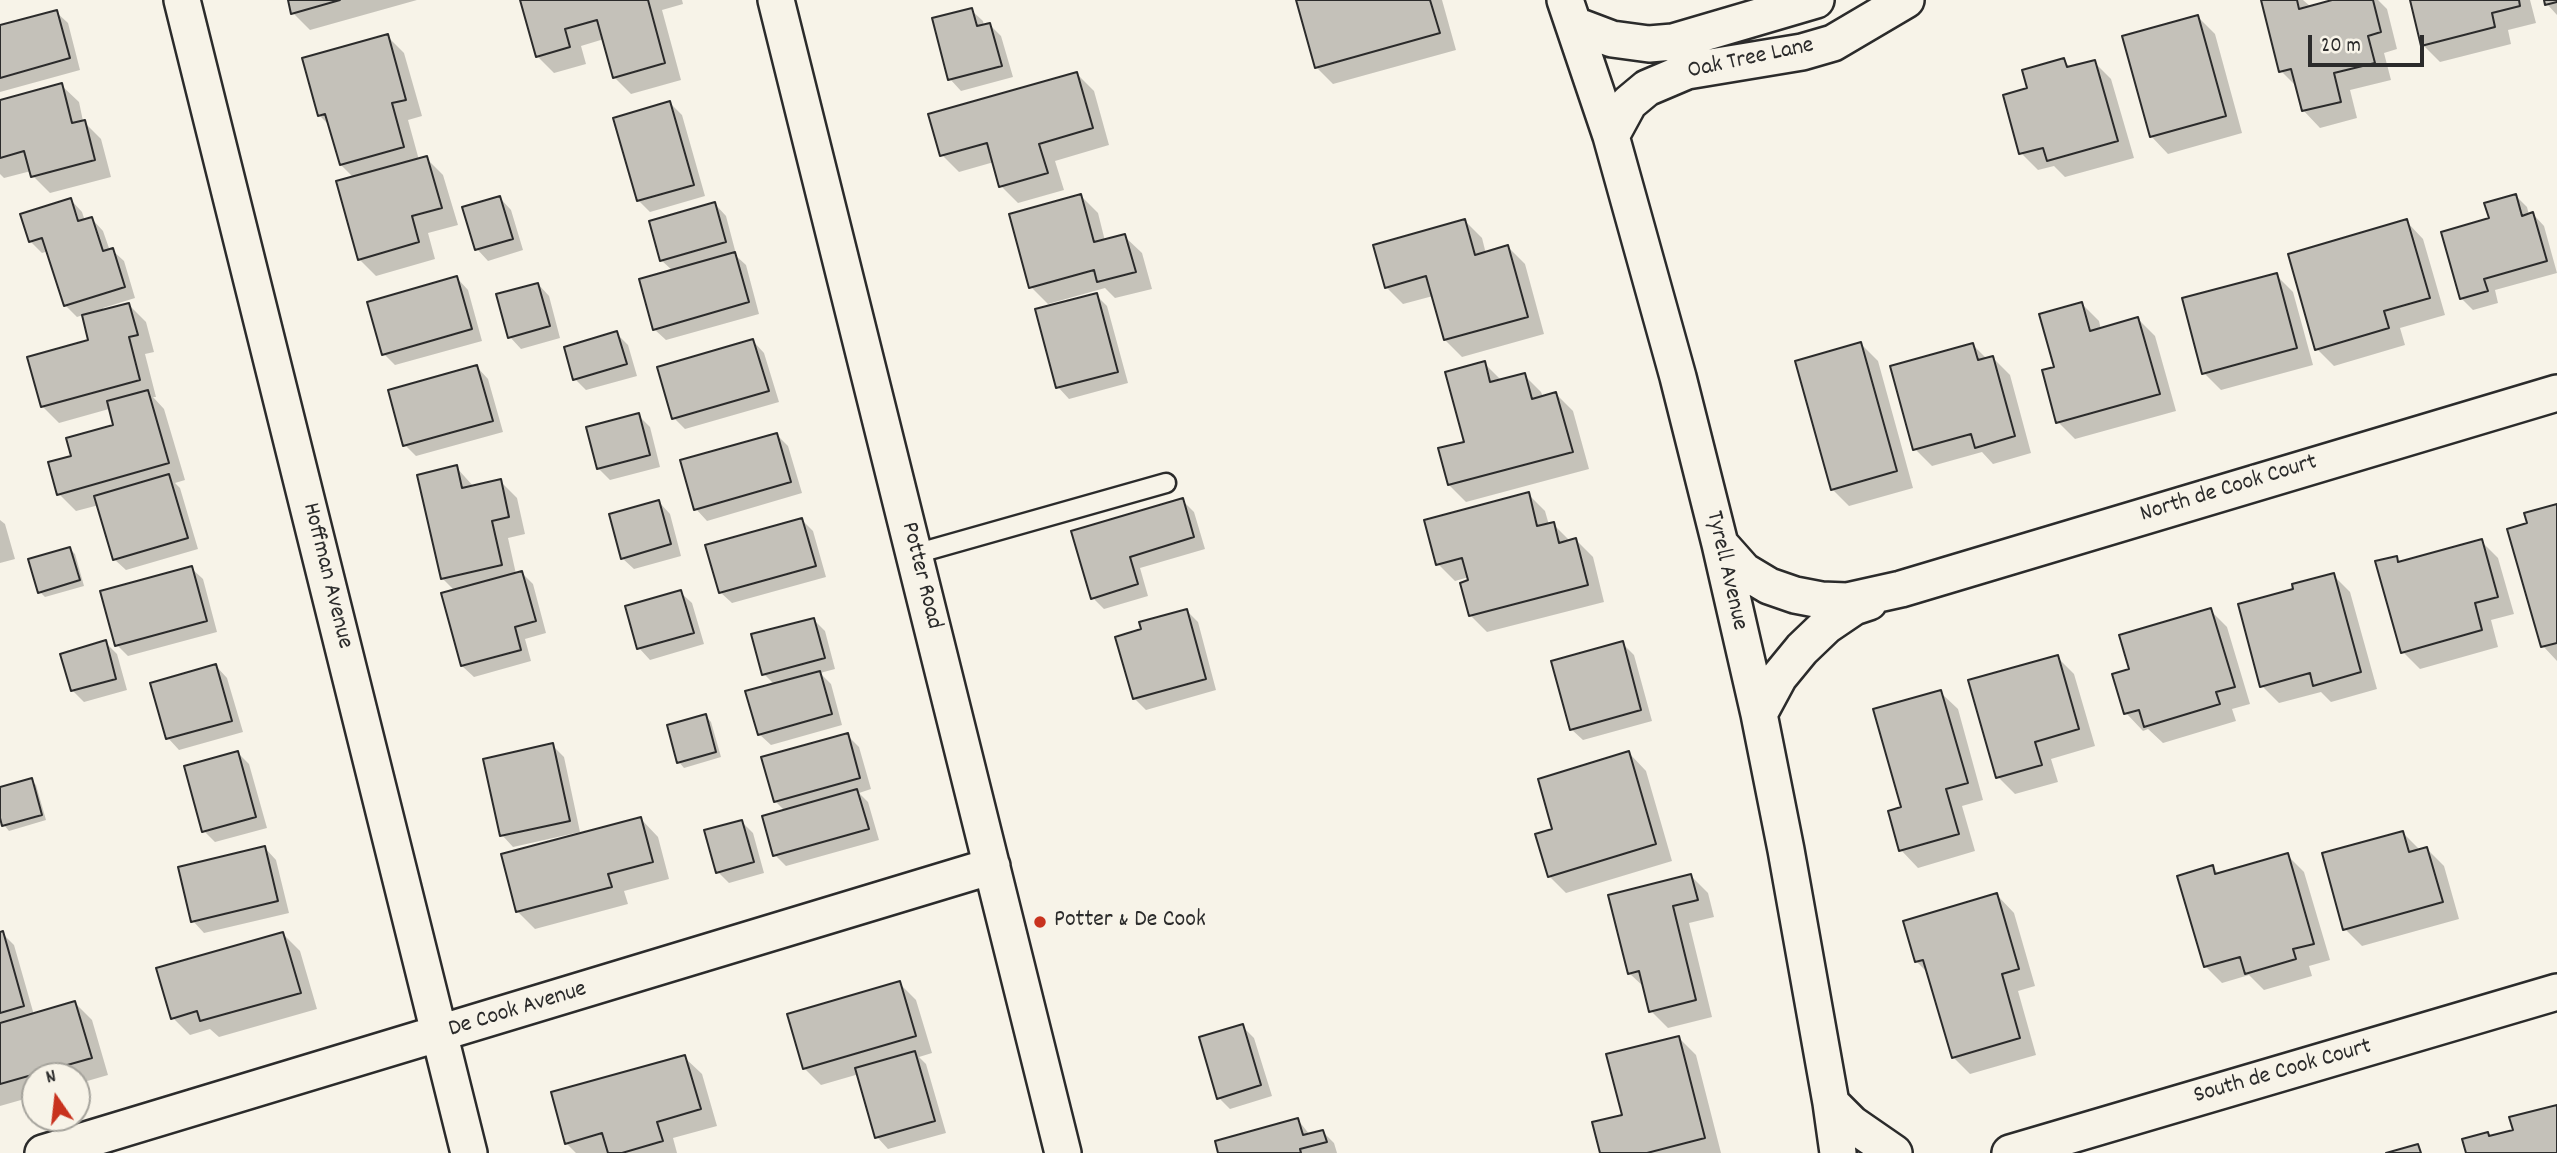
<!DOCTYPE html>
<style>
body{margin:0}
#map{position:relative;width:2557px;height:1153px;overflow:hidden;background:#f7f3e8;font-family:Dekko,sans-serif}
canvas{display:block}
.north{position:absolute;left:21px;top:1062px;width:70px;height:70px;box-sizing:border-box;background:#f7f3e8;border:2px solid #a5a39c;border-radius:50%;rotate:346deg;font-size:19px;font-weight:700;line-height:28px;text-align:center;color:#2b2b2b}
.north::after{content:'';display:block;margin:auto;width:24px;height:32px;background:#c8321e;clip-path:polygon(50% 0,100% 100%,50% 72%,0 100%)}
.scale{position:absolute;left:2308px;top:35px;width:116px;height:32px;box-sizing:border-box;border:4px solid #2b2b2b;border-top:0;padding-left:9px;font-size:21px;line-height:24px;white-space:nowrap;color:#2b2b2b;-webkit-text-stroke:5px #f7f3e8;paint-order:stroke}
</style>
<div id="map">
<canvas width="2557" height="1153"></canvas>
<div class="north">N</div>
<div class="scale">20 m</div>
</div>
<script>
const context = document.querySelector('canvas').getContext('2d');
context.lineJoin = 'round';
function fill(path, color) {
  context.fillStyle = color;
  context.fill(path, 'evenodd');
}
function poly(rows) {
  const path = new Path2D();
  for (const r of rows) {
    path.moveTo(r[0], r[1]);
    for (let i = 2; i < r.length; i += 2) path.lineTo(r[i], r[i + 1]);
  }
  return path;
}
function strokePath(path, color, width, dash) {
  context.strokeStyle = color;
  context.lineWidth = width;
  context.lineCap = dash ? 'butt' : 'round';
  context.setLineDash(dash || []);
  context.stroke(path);
}
function drawText(font, color, halo, rows, align = 'center') {
  context.font = font + ' Dekko,sans-serif';
  context.lineWidth = 7;
  context.setLineDash([]);
  context.textBaseline = 'middle';
  context.strokeStyle = halo;
  context.fillStyle = color;
  for (const [text, x, y, turn = 0] of rows) {
    context.save();
    context.translate(x, y);
    context.rotate((+turn || 0) * Math.PI / 180);
    context.textAlign = isNaN(turn) ? turn : align;
    if (halo) context.strokeText(text, 0, 0);
    context.fillText(text, 0, 0);
    context.restore();
  }
}
const shadow = poly([
 [289,0,417,0,310,30,293,13],
 [522,0,682,0,683,4,662,10,681,80,631,94,614,77,604,39,581,46,586,64,554,73,537,56],
 [1298,0,1442,0,1456,50,1333,84,1316,67],
 [2263,0,2303,0,2311,7,2339,0,2378,0,2387,9,2397,49,2384,53,2391,80,2350,90,2357,118,2320,128,2303,110,2297,87,2281,71],
 [2411,0,2530,0,2536,23,2508,30,2511,44,2440,62,2423,45],
 [2545,0,2557,0,2557,15,2547,4],
 [971,10,983,21,984,26,990,25,1001,36,1013,77,961,91,950,79],
 [56,12,68,23,80,70,0,92,0,27],
 [2198,17,2215,34,2242,133,2168,154,2151,136],
 [387,36,404,53,422,116,408,120,419,160,426,158,443,175,458,225,428,233,435,259,376,276,359,259,354,178,341,165,330,126,319,115],
 [2063,60,2071,68,2094,62,2111,79,2134,158,2065,177,2054,166,2038,170,2021,153,2030,89],
 [1077,74,1094,91,1109,145,1055,161,1064,190,1018,203,1001,186,994,162,959,172,942,155],
 [61,85,79,102,83,121,101,139,111,177,50,193,33,176,31,171,4,178,0,174,0,101],
 [670,103,682,115,705,196,650,212,638,200],
 [2515,195,2527,207,2529,215,2533,214,2544,226,2557,273,2495,290,2498,303,2473,310,2461,298,2491,219],
 [1081,196,1098,213,1105,241,1124,236,1142,253,1152,289,1115,298,1105,288,1048,304,1031,287],
 [500,198,511,210,523,250,488,261,477,249],
 [71,200,82,212,85,221,92,219,103,231,110,251,112,250,124,261,135,298,103,308,104,311,129,305,146,322,154,352,145,354,156,397,153,397,164,409,185,480,175,483,180,488,198,549,126,570,114,559,99,505,76,511,59,494,73,457,115,426,109,409,59,423,42,406,90,341,83,315,77,317,65,305,48,251,42,253,30,241],
 [715,204,726,216,736,254,734,254,746,265,759,314,666,340,654,329,673,271,661,260],
 [1465,221,1482,238,1486,254,1508,247,1525,264,1544,334,1462,357,1445,340,1433,296,1403,304,1386,287],
 [2406,221,2423,239,2445,315,2400,328,2405,345,2334,366,2317,349],
 [2276,275,2293,292,2313,365,2221,390,2204,373],
 [457,278,468,290,482,341,395,365,384,354],
 [538,284,549,296,560,338,521,349,510,337],
 [1096,295,1107,306,1128,383,1069,399,1058,387],
 [2082,304,2099,321,2101,330,2138,319,2155,336,2176,411,2075,439,2058,422,2056,369],
 [616,333,628,345,637,376,586,390,575,379],
 [753,341,764,353,779,402,685,429,674,418],
 [1861,344,1878,361,1913,488,1849,506,1832,489],
 [1973,345,1987,359,1993,358,2010,375,2031,453,1993,464,1982,452,1932,466,1915,449],
 [1484,363,1502,381,1524,375,1541,392,1543,397,1556,394,1573,411,1589,469,1466,502,1449,485,1466,443],
 [477,367,488,379,503,432,416,456,405,445],
 [638,415,650,427,660,467,610,480,598,468],
 [777,435,788,446,802,493,707,521,696,509],
 [456,467,474,487,500,481,517,498,525,534,508,538,516,574,522,573,533,584,546,633,525,639,531,661,474,677,462,666,455,591,442,578],
 [1528,494,1545,511,1549,525,1553,524,1570,541,1576,540,1593,557,1604,602,1487,632,1470,615,1469,577,1455,581,1438,564],
 [1182,500,1194,512,1205,549,1140,568,1148,596,1104,609,1093,598,1073,533],
 [659,502,670,514,681,556,634,569,622,558],
 [2557,506,2557,661,2543,646,2529,524],
 [801,519,813,531,826,577,732,603,720,592],
 [0,520,5,524,15,559,0,563],
 [2481,541,2498,558,2514,614,2491,620,2498,647,2420,669,2403,652,2396,558,2402,563],
 [70,549,75,554,84,586,45,597,40,592],
 [191,568,203,579,217,632,128,656,117,645],
 [2333,575,2350,592,2377,689,2331,702,2321,692,2279,703,2262,686,2295,591],
 [680,592,692,603,704,644,650,660,639,648],
 [1186,610,1198,622,1216,690,1146,710,1134,698,1143,630],
 [2210,610,2227,627,2250,704,2232,709,2236,721,2163,743,2148,729,2143,731,2126,713,2132,670],
 [814,620,825,631,835,669,820,673,831,684,842,725,771,745,759,734,775,685,764,674],
 [105,642,117,654,127,690,84,702,72,690],
 [1622,643,1634,655,1652,721,1583,740,1571,729],
 [2057,657,2074,674,2095,746,2051,759,2058,782,2015,794,1998,777],
 [216,666,227,678,243,732,179,750,168,738],
 [1940,692,1958,709,1983,800,1962,806,1975,851,1918,868,1901,850,1903,808],
 [706,716,711,722,721,757,684,768,679,762],
 [847,735,859,747,871,789,859,793,868,802,879,840,786,866,775,855,785,811,775,801],
 [552,745,564,757,580,832,513,847,502,835],
 [238,753,249,764,267,828,215,842,204,831],
 [1629,753,1646,771,1672,861,1566,893,1549,876,1554,830],
 [31,780,36,785,46,820,9,831,4,825,0,811,0,789],
 [641,819,658,837,669,879,624,891,628,904,535,929,518,912,503,856],
 [742,822,753,833,764,873,729,883,718,872],
 [2403,833,2421,851,2427,849,2444,866,2459,919,2362,946,2345,929],
 [265,848,276,860,289,913,204,933,193,921],
 [2287,855,2304,872,2330,960,2309,966,2312,976,2264,990,2249,975,2222,983,2205,966,2212,867,2220,875],
 [1691,876,1708,893,1714,917,1689,923,1712,1017,1668,1028,1651,1011,1645,988,1629,973],
 [1997,895,2014,913,2035,986,2018,991,2036,1055,1970,1074,1953,1057,1929,974,1916,961],
 [2,933,14,945,34,1015,75,1003,92,1020,108,1075,77,1084,77,1076,35,1076,35,1096,0,1106,0,934],
 [283,934,300,951,317,1009,219,1037,210,1029,190,1035,173,1018],
 [899,983,916,1000,932,1053,919,1057,926,1064,946,1133,888,1149,877,1137,859,1074,821,1085,804,1068],
 [1242,1026,1254,1038,1272,1096,1230,1109,1219,1098],
 [1679,1038,1696,1055,1721,1153,1602,1153,1624,1116],
 [684,1057,702,1074,717,1126,673,1138,677,1153,576,1153,566,1143],
 [1298,1120,1310,1135,1323,1132,1334,1143,1337,1153,1220,1153]
]);
const building = poly([
 [288,0,340,0,291,14,288,0],
 [520,0,648,0,665,63,613,78,597,20,565,29,570,47,536,57,520,0],
 [1296,0,1430,0,1440,33,1315,68,1296,0],
 [2261,0,2297,0,2299,9,2332,0,2373,0,2381,32,2368,36,2375,63,2334,73,2341,102,2302,111,2291,69,2279,72,2261,0],
 [2410,0,2519,0,2520,6,2492,13,2495,27,2421,46,2410,0],
 [2544,0,2557,0,2557,2,2545,5,2544,0],
 [972,8,977,26,990,23,1002,66,948,80,932,18,972,8],
 [57,10,70,58,0,78,0,25,57,10],
 [2198,15,2226,116,2150,137,2122,36,2198,15],
 [388,34,406,100,392,103,404,147,340,165,325,114,318,116,302,58,388,34],
 [2064,58,2067,67,2095,60,2118,141,2047,161,2043,148,2019,154,2003,95,2027,88,2022,70,2064,58],
 [1077,72,1093,128,1039,144,1048,173,999,187,987,143,940,156,928,114,1077,72],
 [62,83,72,123,85,120,95,160,31,177,24,151,0,158,0,100,62,83],
 [670,101,694,185,637,201,613,118,670,101],
 [427,156,442,208,412,216,419,242,358,260,336,181,427,156],
 [1081,194,1094,242,1125,234,1136,272,1097,282,1094,270,1029,288,1009,214,1081,194],
 [2516,194,2522,216,2533,212,2547,261,2484,279,2488,291,2460,299,2441,232,2489,218,2484,203,2516,194],
 [500,196,513,239,475,250,462,207,500,196],
 [71,198,78,221,92,217,103,251,113,248,125,287,64,306,42,238,29,242,20,214,71,198],
 [715,202,726,242,660,261,649,221,715,202],
 [1465,219,1475,255,1508,245,1528,317,1444,340,1426,276,1385,288,1373,245,1465,219],
 [2407,219,2430,298,2384,311,2389,328,2315,350,2288,254,2407,219],
 [735,252,749,302,653,330,639,279,735,252],
 [2277,273,2297,348,2202,374,2182,298,2277,273],
 [457,276,472,329,382,355,367,302,457,276],
 [538,283,550,326,508,338,496,294,538,283],
 [1097,293,1118,372,1056,388,1035,309,1097,293],
 [2082,302,2090,331,2138,317,2160,394,2056,423,2042,370,2054,367,2039,314,2082,302],
 [129,303,138,335,129,337,140,380,41,407,27,357,88,340,82,315,129,303],
 [617,331,627,364,573,380,564,347,617,331],
 [753,339,769,391,672,419,657,367,753,339],
 [1861,342,1897,471,1831,490,1795,361,1861,342],
 [1973,343,1978,360,1993,356,2015,436,1975,448,1971,434,1913,450,1890,366,1973,343],
 [1485,361,1490,382,1525,373,1532,399,1556,392,1573,452,1448,485,1438,448,1464,442,1445,372,1485,361],
 [477,365,493,421,403,446,388,390,477,365],
 [148,390,169,463,57,495,48,462,71,456,66,438,113,425,107,401,148,390],
 [639,413,650,455,597,469,586,427,639,413],
 [777,433,791,482,694,510,680,460,777,433],
 [457,465,462,488,501,479,509,517,492,521,502,565,441,579,417,475,457,465],
 [169,474,188,538,113,560,94,496,169,474],
 [1529,492,1537,526,1554,522,1559,543,1576,538,1588,585,1469,616,1460,583,1468,580,1462,558,1436,565,1424,520,1529,492],
 [1183,498,1194,537,1130,557,1138,584,1091,599,1071,531,1183,498],
 [659,500,671,544,621,559,609,514,659,500],
 [2557,504,2557,643,2541,647,2507,529,2527,523,2524,513,2557,504],
 [802,518,816,566,719,593,705,545,802,518],
 [2482,539,2498,597,2475,603,2482,630,2401,653,2375,561,2397,556,2398,562,2482,539],
 [70,547,80,580,38,593,28,559,70,547],
 [192,566,207,621,115,646,100,591,192,566],
 [522,571,536,621,515,627,521,650,461,666,441,593,522,571],
 [2334,573,2361,672,2313,686,2310,673,2260,687,2238,604,2293,589,2292,584,2334,573],
 [681,590,694,633,637,649,625,606,681,590],
 [2211,608,2235,687,2216,692,2220,704,2144,727,2139,710,2124,714,2112,674,2129,669,2119,635,2211,608],
 [1187,609,1206,679,1133,699,1115,637,1141,629,1139,622,1187,609],
 [814,618,825,658,762,675,751,634,814,618],
 [106,640,116,679,71,691,60,654,106,640],
 [1623,641,1641,710,1570,730,1551,661,1623,641],
 [2058,655,2079,729,2035,742,2042,765,1996,778,1968,680,2058,655],
 [216,664,232,721,166,739,150,683,216,664],
 [820,671,832,714,758,735,745,691,820,671],
 [1941,690,1968,783,1946,789,1959,834,1899,851,1888,811,1901,807,1873,709,1941,690],
 [706,714,716,752,677,763,667,725,706,714],
 [848,733,860,778,774,802,761,757,848,733],
 [553,743,570,821,500,836,483,759,553,743],
 [238,751,256,817,202,832,184,766,238,751],
 [1629,751,1656,844,1548,877,1535,834,1552,829,1538,779,1629,751],
 [32,778,42,815,2,826,0,818,0,787,32,778],
 [857,789,869,829,773,856,762,816,857,789],
 [641,817,653,862,608,874,612,887,516,912,501,854,641,817],
 [742,820,754,862,716,873,704,830,742,820],
 [2403,831,2409,852,2427,847,2443,902,2343,930,2322,853,2403,831],
 [265,846,278,901,191,922,178,867,265,846],
 [2288,853,2314,944,2293,949,2296,959,2245,974,2240,957,2204,967,2177,876,2213,865,2215,874,2288,853],
 [1691,874,1698,900,1673,906,1696,1000,1649,1012,1639,971,1628,974,1608,895,1691,874],
 [1997,893,2019,969,2002,974,2020,1038,1952,1058,1923,960,1915,962,1903,921,1997,893],
 [3,931,24,1006,0,1013,0,932,3,931],
 [283,932,301,993,200,1021,197,1011,171,1019,156,968,283,932],
 [900,981,916,1036,803,1069,787,1014,900,981],
 [75,1001,92,1058,0,1084,0,1023,75,1001],
 [1243,1024,1261,1085,1217,1099,1199,1037,1243,1024],
 [1679,1036,1705,1138,1647,1153,1600,1153,1592,1122,1622,1115,1606,1054,1679,1036],
 [915,1051,935,1121,875,1138,855,1068,915,1051],
 [685,1055,701,1109,657,1122,663,1141,622,1153,608,1153,602,1133,565,1144,551,1092,685,1055],
 [2557,1105,2557,1153,2466,1153,2462,1139,2488,1132,2489,1136,2513,1130,2509,1117,2557,1105],
 [1298,1118,1303,1135,1323,1130,1327,1142,1300,1149,1301,1153,1218,1153,1215,1141,1298,1118],
 [2418,1144,2421,1153,2386,1153,2418,1144]
]);
const lane = poly([
 [915,554,1166,483]
]);
const street = poly([
 [182,0,469,1153],
 [776,0,1063,1153],
 [1565,0,1611,136,1678,377,1720,544,1759,714,1786,850,1831,1103,1838,1153],
 [1575,25,1612,39,1649,44,1673,42,1816,0],
 [1611,136,1629,103,1647,88,1687,71,1802,52,1833,43,1906,0],
 [1720,544,1744,571,1769,586,1795,595,1821,600,1847,601,1901,589,2557,393],
 [1759,714,1779,677,1802,649,1826,626,1854,607,1869,602],
 [1831,1103,1852,1124,1894,1153],
 [43,1153,992,866],
 [2010,1153,2557,992]
]);
const markers = [
 [1040,922,7,"#c8321e"]
];
const streetNames = [
 ["Oak Tree Lane",1751,60,-12],
 ["North de Cook Court",2229,490,-17],
 ["Tyrell Avenue",1725,571,77],
 ["Hoffman Avenue",326,576,76],
 ["Potter Road",920,576,76],
 ["De Cook Avenue",518,1011,-17],
 ["South de Cook Court",2283,1073,-16]
];
const poiNames = [
 ["Potter & De Cook",1054,922]
];
fill(shadow, '#0003');
fill(building, '#c4c1b9');
strokePath(building, '#2b2b2b', 2);
strokePath(lane, '#2b2b2b', 23);
strokePath(street, '#2b2b2b', 40);
strokePath(lane, '#f7f3e8', 18);
strokePath(street, '#f7f3e8', 35);
for (const [x, y, r, color] of markers) {
  const dot = new Path2D();
  dot.arc(x, y, r, 0, 2 * Math.PI);
  context.fillStyle = color;
  context.fill(dot);
  strokePath(dot, '#f7f3e8', 2.5);
}
drawText('24px', '#2b2b2b', '#f7f3e8', streetNames);
drawText('24px', '#2b2b2b', '#f7f3e8', poiNames, 'left');
</script>
